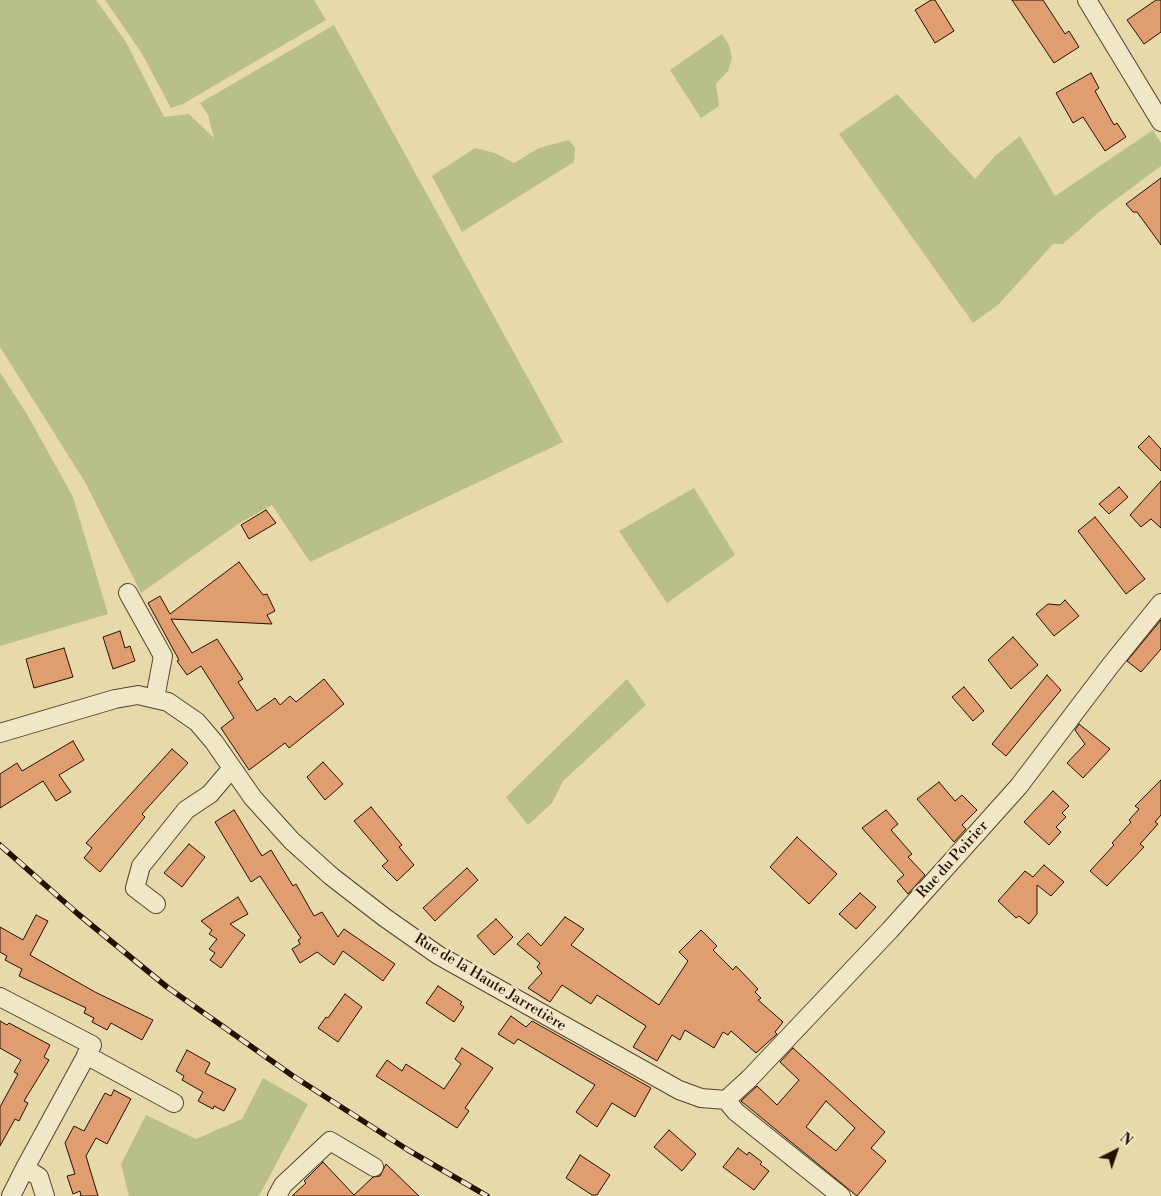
<!DOCTYPE html>
<meta charset="utf-8">
<style>
body{margin:0}
#map{position:relative;width:1161px;height:1196px;overflow:hidden;background:#e8d9ab;font-family:"Libre Bodoni",serif}
canvas{display:block}
.north{position:absolute;left:1091px;top:1126px;width:50px;height:50px;-webkit-text-stroke:4px #f0e6c8;paint-order:stroke;rotate:41deg;font-size:14px;font-weight:700;line-height:20px;text-align:center;color:#261100}
.north::after{content:'';display:block;margin:auto;width:18px;height:22px;background:#261100;clip-path:polygon(50% 0,100% 100%,50% 72%,0 100%)}
</style>
<div id="map">
<canvas width="1161" height="1196"></canvas>
<div class="north">N</div>
</div>
<script>
const context = document.querySelector('canvas').getContext('2d');
context.lineJoin = 'round';
function fill(path, color) {
  context.fillStyle = color;
  context.fill(path, 'evenodd');
}
function poly(rows) {
  const path = new Path2D();
  for (const r of rows) {
    path.moveTo(r[0], r[1]);
    for (let i = 2; i < r.length; i += 2) path.lineTo(r[i], r[i + 1]);
  }
  return path;
}
function strokePath(path, color, width, dash) {
  context.strokeStyle = color;
  context.lineWidth = width;
  context.lineCap = dash ? 'butt' : 'round';
  context.setLineDash(dash || []);
  context.stroke(path);
}
function drawText(font, color, halo, rows, align = 'center') {
  context.font = font + ' "Libre Bodoni",serif';
  context.lineWidth = 4;
  context.setLineDash([]);
  context.textBaseline = 'middle';
  context.strokeStyle = halo;
  context.fillStyle = color;
  for (const [text, x, y, turn = 0] of rows) {
    context.save();
    context.translate(x, y);
    context.rotate((+turn || 0) * Math.PI / 180);
    context.textAlign = isNaN(turn) ? turn : align;
    if (halo) context.strokeText(text, 0, 0);
    context.fillText(text, 0, 0);
    context.restore();
  }
}
const green = poly([
 [0,0,96,0,126,42,164,117,189,114,214,138,208,115,200,103,334,25,563,442,310,562,272,505,238,524,141,593,85,482,0,347],
 [105,0,314,0,326,20,183,104,171,108,141,52],
 [722,34,729,45,732,58,728,71,716,84,719,106,701,118,670,70],
 [897,94,975,179,995,156,1020,136,1055,196,1153,130,1161,143,1161,166,1099,212,1063,244,1053,244,999,304,973,323,839,134],
 [568,140,575,147,574,162,462,232,432,176,475,148,495,153,514,163,539,148],
 [0,372,28,416,73,497,108,614,0,646],
 [694,488,735,555,667,603,619,531],
 [627,679,646,705,563,781,552,803,528,825,506,797],
 [263,1078,308,1104,259,1196,129,1196,121,1164,146,1115,196,1139,242,1119]
]);
const building = poly([
 [931,0,935,0,954,31,935,43,915,10,931,0],
 [1012,0,1043,0,1065,34,1069,31,1079,47,1054,63,1012,0],
 [1156,0,1161,0,1161,32,1144,44,1127,20,1156,0],
 [1091,73,1099,88,1095,91,1114,125,1117,123,1126,137,1105,151,1083,117,1073,123,1056,93,1091,73],
 [1161,178,1161,245,1137,212,1133,212,1126,204,1161,178],
 [1149,436,1161,449,1161,471,1138,447,1149,436],
 [1161,481,1161,528,1151,519,1141,527,1130,515,1161,481],
 [1119,487,1128,497,1109,514,1099,504,1119,487],
 [266,510,276,523,249,539,241,525,266,510],
 [1095,517,1145,579,1126,594,1078,531,1095,517],
 [239,562,263,595,267,594,275,611,267,615,272,624,171,619,192,653,217,639,243,679,238,682,257,711,275,698,280,705,290,696,296,702,324,679,344,704,289,748,285,743,249,770,221,728,234,718,201,666,187,675,177,661,179,660,148,603,160,596,170,614,239,562],
 [1065,600,1079,616,1054,636,1036,614,1048,604,1060,605,1065,600],
 [1161,620,1161,649,1141,672,1127,661,1161,620],
 [120,631,125,648,130,646,135,661,113,669,103,637,120,631],
 [1013,637,1038,665,1011,689,988,660,1013,637],
 [64,648,73,677,34,688,26,659,64,648],
 [1047,675,1061,690,1006,756,992,744,1047,675],
 [964,687,984,711,973,721,952,697,964,687],
 [1079,724,1110,749,1083,778,1067,763,1085,744,1075,730,1079,724],
 [73,741,84,760,59,775,71,792,56,801,43,781,0,808,0,774,17,763,22,771,73,741],
 [172,749,188,763,142,814,145,817,100,872,84,858,92,848,86,843,172,749],
 [323,762,343,784,325,800,307,777,323,762],
 [1161,780,1161,815,1155,822,1158,824,1140,844,1144,847,1107,886,1090,871,1114,845,1112,843,1131,822,1129,820,1139,809,1135,806,1161,780],
 [939,782,955,801,962,795,977,810,962,825,966,829,954,842,917,799,939,782],
 [1053,791,1069,806,1062,813,1066,817,1056,827,1061,832,1049,845,1024,822,1053,791],
 [371,807,402,845,399,847,414,865,397,881,382,866,388,861,354,821,371,807],
 [234,810,262,856,271,850,293,886,296,884,314,916,322,912,338,937,344,929,395,964,383,981,343,951,334,965,317,952,300,963,292,949,300,944,298,940,301,938,260,876,251,882,215,822,234,810],
 [886,810,898,824,891,830,912,854,908,857,925,875,908,894,897,881,904,875,862,828,886,810],
 [797,837,837,874,809,904,770,867,797,837],
 [189,844,205,857,182,887,164,873,189,844],
 [1044,865,1064,882,1051,896,1037,885,1037,914,1029,924,1019,916,1016,918,998,901,1025,871,1033,877,1044,865],
 [467,868,478,880,435,921,423,908,467,868],
 [860,893,876,907,856,929,839,914,860,893],
 [238,897,248,914,230,924,245,935,221,968,210,960,215,953,209,949,217,939,209,934,212,930,201,921,238,897],
 [36,915,48,921,30,955,95,992,153,1020,142,1040,111,1023,107,1030,92,1022,94,1018,84,1013,86,1008,19,976,22,969,5,960,7,956,0,952,0,927,23,940,36,915],
 [565,917,584,929,571,945,659,1005,688,961,679,952,701,930,717,946,713,950,733,970,736,966,758,989,755,992,761,998,758,1000,783,1022,775,1032,777,1034,756,1053,731,1031,728,1035,723,1032,714,1048,685,1030,680,1040,672,1035,657,1061,633,1047,646,1026,597,995,591,1004,562,985,550,1002,528,988,542,973,537,967,540,963,517,944,528,933,541,946,565,917],
 [496,919,513,937,494,955,477,936,496,919],
 [438,986,462,1002,460,1004,464,1007,454,1022,426,1003,438,986],
 [345,994,362,1007,338,1042,318,1028,326,1017,328,1018,345,994],
 [511,1016,526,1027,532,1021,651,1088,635,1117,612,1103,597,1127,576,1112,595,1085,518,1039,514,1044,498,1034,511,1016],
 [0,1021,7,1025,9,1023,50,1045,44,1057,49,1060,24,1101,28,1103,19,1121,15,1119,0,1146,0,1107,18,1074,14,1072,21,1060,0,1048,0,1021],
 [462,1048,493,1068,465,1108,469,1111,457,1128,376,1076,387,1060,402,1071,406,1064,444,1089,461,1064,455,1059,462,1048],
 [793,1048,885,1132,871,1148,886,1161,857,1196,741,1101,757,1086,777,1105,799,1080,780,1062,793,1048],
 [826,1101,855,1128,836,1151,806,1127,826,1101],
 [187,1050,210,1063,205,1073,236,1089,224,1111,214,1106,213,1109,198,1101,203,1092,182,1080,184,1076,176,1071,187,1050],
 [114,1090,131,1099,107,1144,96,1138,86,1156,98,1196,81,1196,80,1191,73,1194,67,1176,75,1174,65,1143,74,1126,84,1131,105,1093,111,1096,114,1090],
 [669,1130,696,1154,682,1171,654,1147,669,1130],
 [738,1148,747,1155,749,1152,762,1162,760,1164,769,1171,754,1190,723,1167,738,1148],
 [580,1155,610,1175,597,1195,592,1195,566,1178,580,1155],
 [323,1162,354,1195,373,1177,380,1176,386,1164,419,1196,292,1196,306,1183,304,1181,323,1162]
]);
const minor = poly([
 [1087,0,1161,122],
 [128,593,163,656,155,698],
 [0,733,115,699,138,695,168,702,197,722,214,742,253,798,292,841,331,876,384,917,438,955,679,1090,701,1098,726,1100],
 [156,904,135,888,141,866,186,810,210,794,232,768],
 [0,997,92,1045,25,1168,39,1177,45,1196],
 [86,1055,174,1103],
 [726,1100,749,1079,890,930,1019,786,1110,666,1161,603],
 [726,1100,736,1112,841,1196],
 [11,1196,25,1168],
 [277,1196,283,1185,330,1141,374,1167]
]);
const rail = poly([
 [0,845,78,914,167,987,293,1076,408,1150,487,1196]
]);
const streetNames = [
 ["Rue du Poirier",953,860,-48],
 ["Rue de la Haute Jarretière",490,983,31]
];
fill(green, '#b8bf87');
fill(building, '#df9d70');
strokePath(building, '#261100', 1);
strokePath(minor, '#56432b', 20);
strokePath(minor, '#f0e6c8', 18);
strokePath(rail, '#261100', 5.5);
strokePath(rail, '#f0e6c8', 4, [11]);
drawText('15px', '#261100', '#f0e6c8', streetNames);
</script>
